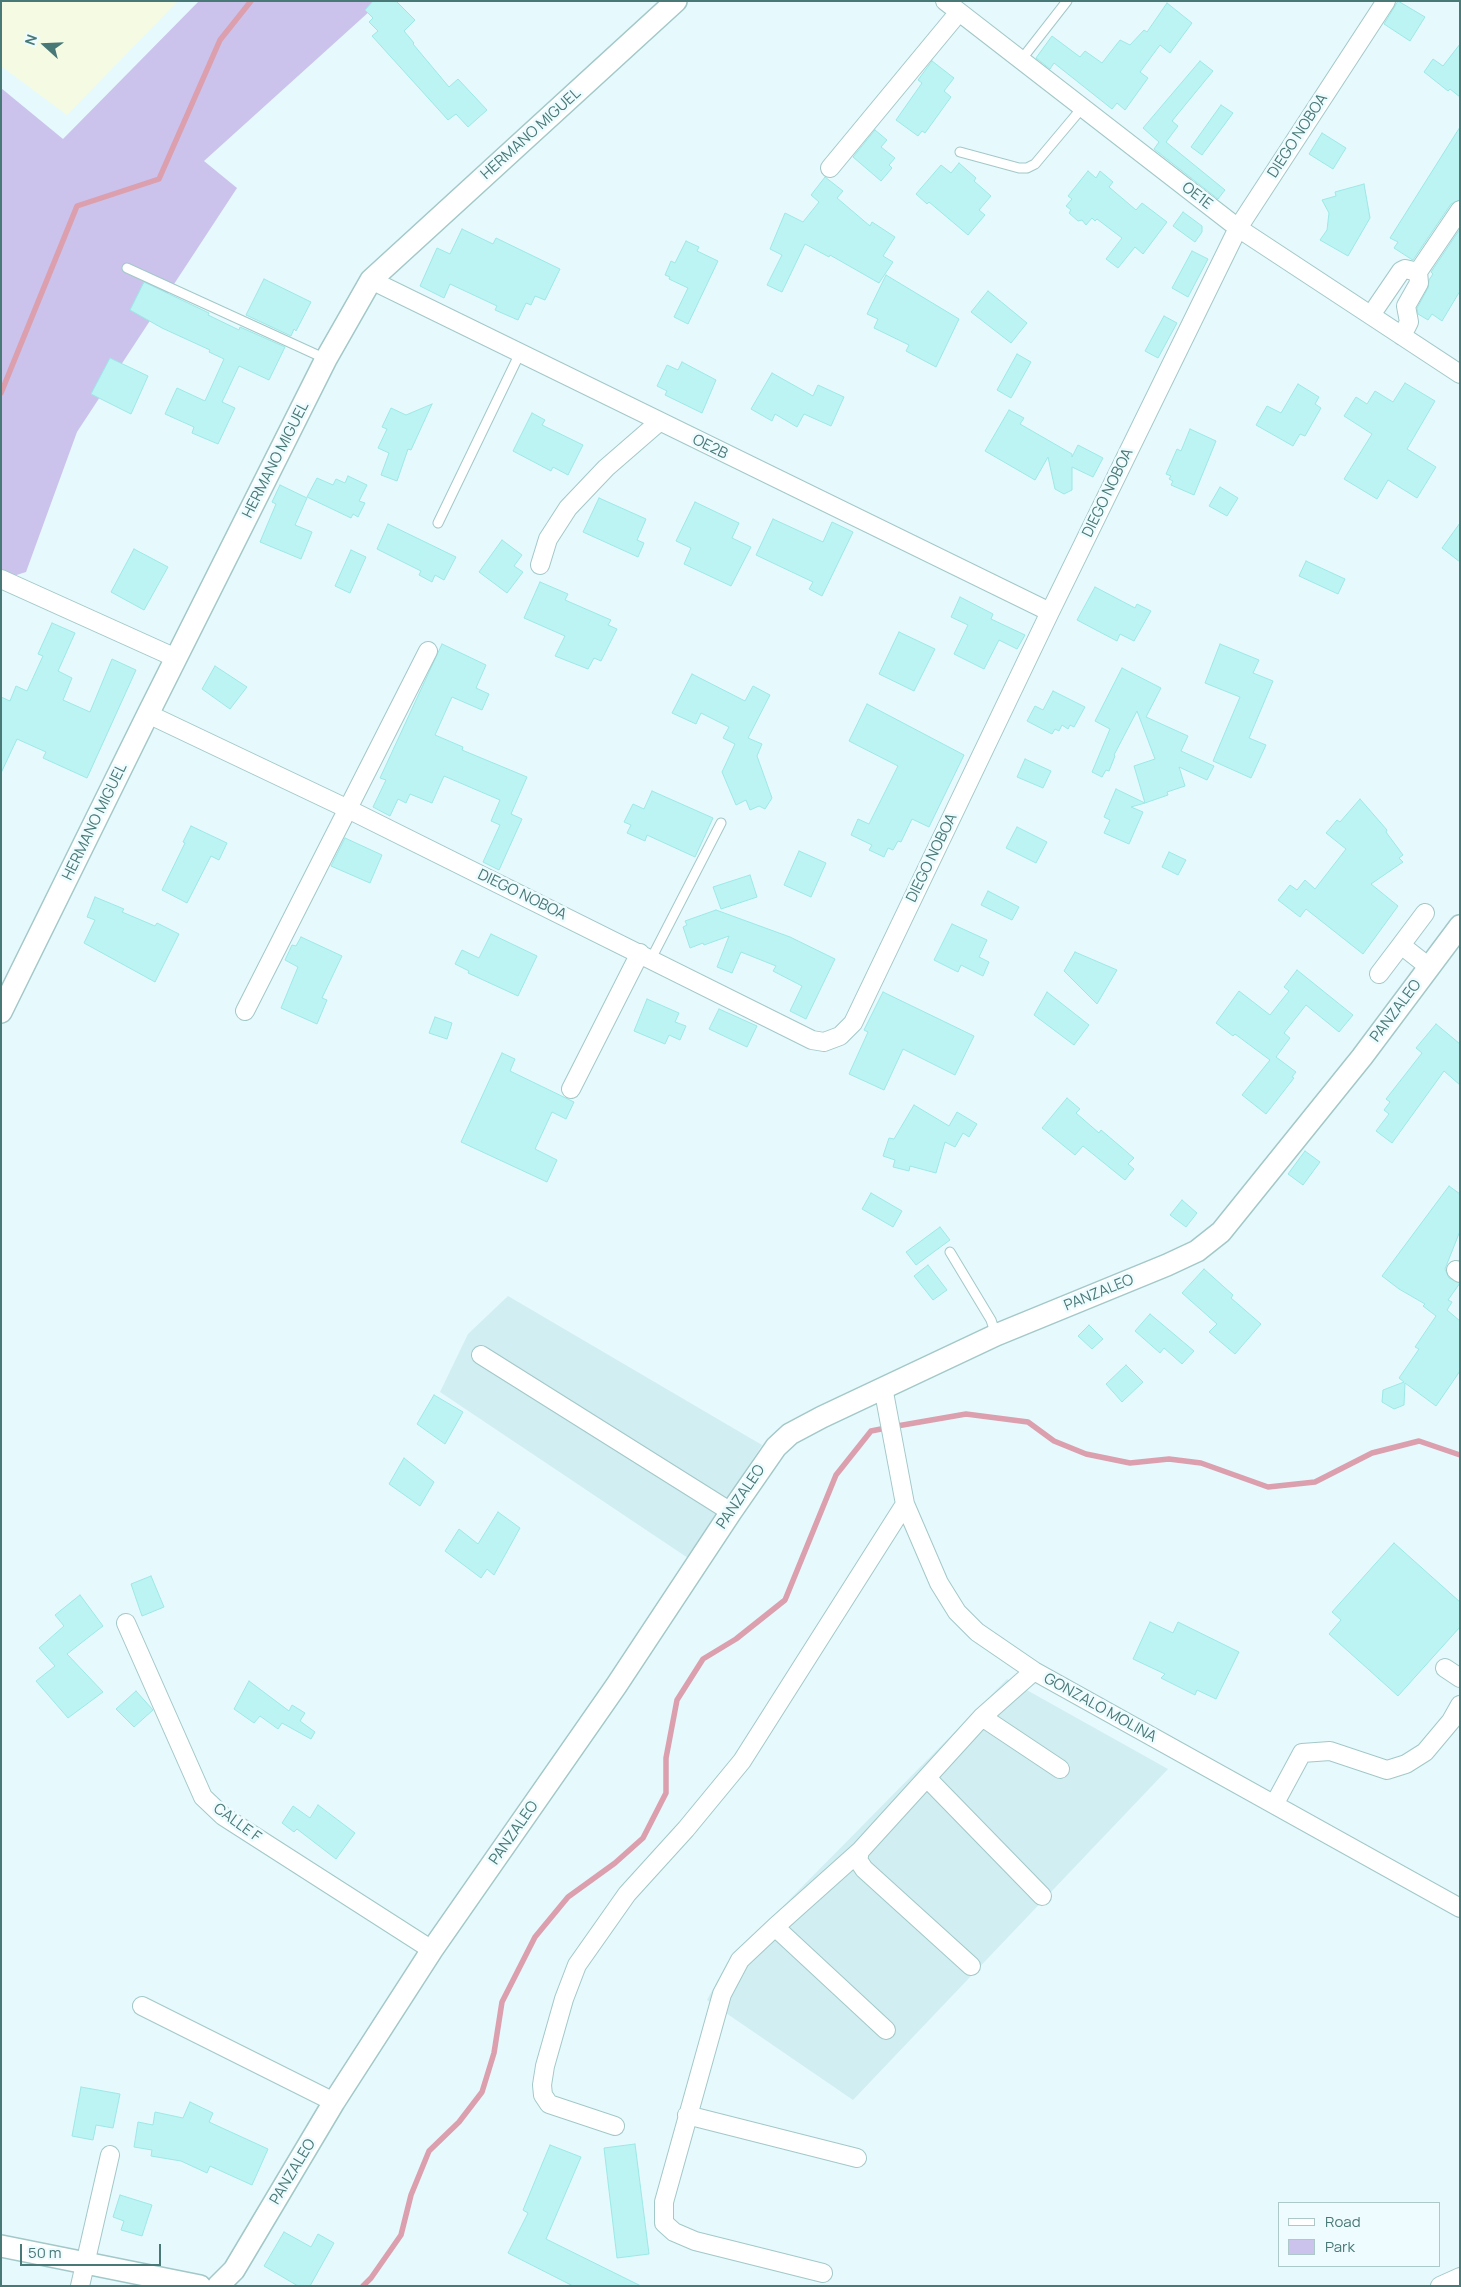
<!DOCTYPE html>
<style>
body{margin:0}
#map{position:relative;width:1461px;height:2287px;overflow:hidden;background:#e6f9fd;font-family:Manrope,sans-serif}
canvas{display:block}
.frame{position:absolute;inset:0;border:2px solid #497976;pointer-events:none}
.legend{position:absolute;left:1278px;top:2202px;width:162px;height:65px;box-sizing:border-box;background:#eefcff;border:1px solid #acc8c8;margin:0;padding:6px 9px;list-style:none;font-size:15px;color:#497976}
.legend li{display:flex;align-items:center;gap:10px;height:25px}
.legend b{width:25px;border:1px solid #acc8c8}
.north{position:absolute;left:20px;top:20px;width:50px;height:50px;-webkit-text-stroke:4px #eefcff;paint-order:stroke;rotate:290deg;font-size:14px;font-weight:700;line-height:20px;text-align:center;color:#497976}
.north::after{content:'';display:block;margin:auto;width:18px;height:22px;background:#497976;clip-path:polygon(50% 0,100% 100%,50% 72%,0 100%)}
.scale{position:absolute;left:20px;top:2244px;width:141px;height:22px;box-sizing:border-box;border:2px solid #497976;border-top:0;padding-left:6px;font-size:15px;line-height:18px;white-space:nowrap;color:#497976;-webkit-text-stroke:4px #eefcff;paint-order:stroke}
</style>
<div id="map">
<canvas width="1461" height="2287"></canvas>
<div class="frame"></div>
<ul class="legend">
<li><b style="height:6px;background:#fff"></b>Road</li>
<li><b style="height:14px;background:#cbc3ec"></b>Park</li>
</ul>
<div class="north">N</div>
<div class="scale">50 m</div>
</div>
<script>
const context = document.querySelector('canvas').getContext('2d');
context.lineJoin = 'round';
function fill(path, color) {
  context.fillStyle = color;
  context.fill(path, 'evenodd');
}
function poly(rows) {
  const path = new Path2D();
  for (const r of rows) {
    path.moveTo(r[0], r[1]);
    for (let i = 2; i < r.length; i += 2) path.lineTo(r[i], r[i + 1]);
  }
  return path;
}
function strokePath(path, color, width, dash) {
  context.strokeStyle = color;
  context.lineWidth = width;
  context.lineCap = dash ? 'butt' : 'round';
  context.setLineDash(dash || []);
  context.stroke(path);
}
function drawText(font, color, halo, rows, align = 'center') {
  context.font = font + ' Manrope,sans-serif';
  context.lineWidth = 5;
  context.setLineDash([]);
  context.textBaseline = 'middle';
  context.strokeStyle = halo;
  context.fillStyle = color;
  for (const [text, x, y, turn = 0] of rows) {
    context.save();
    context.translate(x, y);
    context.rotate((+turn || 0) * Math.PI / 180);
    context.textAlign = isNaN(turn) ? turn : align;
    if (halo) context.strokeText(text, 0, 0);
    context.fillText(text, 0, 0);
    context.restore();
  }
}
const residential = poly([
 [508,1296,762,1445,688,1558,440,1392,468,1334],
 [1007,1679,1168,1769,853,2100,707,2000,727,1963]
]);
const education = poly([
 [1,1,178,1,67,115,1,66]
]);
const green = poly([
 [199,1,381,1,204,161,237,188,77,432,26,572,1,580,1,88,63,139]
]);
const stream = poly([
 [1,393,77,206,159,179,220,40,251,1],
 [897,1426,966,1414,1028,1422,1054,1441,1086,1454,1130,1463,1169,1459,1201,1463,1268,1487,1315,1482,1372,1453,1419,1441,1460,1455],
 [363,2286,371,2278,401,2235,411,2195,429,2151,459,2122,482,2092,494,2053,502,2002,535,1937,568,1897,615,1863,643,1838,666,1793,666,1758,677,1700,703,1659,736,1639,785,1600,836,1475,871,1431,886,1428]
]);
const building = poly([
 [373,1,396,1,415,20,404,31,414,43,413,44,449,87,458,79,487,110,468,127,456,114,448,120,372,36,378,31,369,22,373,18,365,10,373,1],
 [1398,1,1425,17,1410,41,1384,24,1398,1],
 [1167,3,1192,23,1170,53,1160,45,1140,72,1148,78,1125,110,1117,103,1112,109,1054,63,1050,69,1036,58,1052,36,1080,57,1085,51,1102,63,1120,40,1130,45,1144,30,1147,32,1167,3],
 [1460,44,1460,97,1450,89,1448,91,1424,72,1433,59,1443,66,1460,44],
 [932,61,954,78,944,91,951,97,925,133,922,131,918,136,896,120,922,83,918,80,932,61],
 [1200,61,1213,71,1172,121,1178,126,1166,142,1225,190,1218,199,1154,149,1159,142,1143,128,1200,61],
 [1221,105,1233,113,1202,155,1191,147,1221,105],
 [1460,127,1460,200,1451,204,1413,260,1411,259,1394,248,1398,242,1390,238,1460,127],
 [875,130,887,140,881,147,895,158,889,165,892,168,881,181,853,157,875,130],
 [1322,133,1346,148,1333,169,1309,154,1322,133],
 [959,163,976,178,974,181,991,196,979,210,985,215,968,235,929,202,927,204,916,194,941,165,951,173,959,163],
 [1088,171,1096,178,1100,171,1113,182,1109,187,1136,210,1142,203,1167,222,1143,254,1135,247,1118,268,1106,259,1122,238,1097,219,1095,221,1092,218,1086,225,1082,220,1078,221,1069,213,1071,210,1066,206,1072,199,1068,196,1088,171],
 [825,177,843,191,837,198,870,226,872,222,895,237,883,256,893,262,879,283,830,255,829,257,805,244,782,292,767,285,782,255,770,249,785,213,803,222,819,202,811,195,825,177],
 [1364,184,1370,218,1348,256,1320,240,1327,230,1329,213,1322,200,1336,196,1335,192,1364,184],
 [1183,212,1202,226,1202,232,1195,242,1173,226,1183,212],
 [462,229,493,244,496,238,560,269,545,300,535,296,531,305,526,303,518,320,495,310,497,306,450,284,444,298,420,286,437,248,450,254,462,229],
 [1460,229,1460,291,1442,321,1432,314,1428,320,1418,314,1417,308,1428,288,1429,280,1433,274,1431,272,1460,229],
 [686,241,699,247,697,251,718,261,688,324,674,317,688,288,669,279,670,277,665,275,671,261,675,263,686,241],
 [1192,251,1208,259,1188,297,1172,288,1192,251],
 [886,275,959,319,936,367,906,351,909,345,874,328,878,319,867,314,886,275],
 [264,279,311,302,296,331,294,329,291,336,246,315,264,279],
 [144,282,209,313,208,315,239,330,240,327,285,347,269,380,239,366,222,402,235,408,218,444,192,433,194,427,165,414,177,388,205,401,224,359,209,352,210,350,162,328,130,310,144,282],
 [988,291,1027,323,1011,343,971,312,988,291],
 [1164,316,1177,323,1158,358,1145,351,1164,316],
 [1017,354,1031,362,1011,398,997,390,1017,354],
 [110,358,148,376,131,414,91,394,110,358],
 [682,362,716,380,702,413,665,395,667,391,657,386,667,365,678,370,682,362],
 [772,373,813,396,818,385,844,397,831,426,804,414,797,427,775,414,772,421,751,409,772,373],
 [1405,383,1435,401,1407,449,1436,467,1417,498,1388,480,1377,499,1344,479,1372,434,1344,416,1356,397,1367,404,1375,391,1393,402,1405,383],
 [1298,384,1319,397,1315,404,1321,408,1305,436,1300,434,1293,446,1256,425,1267,406,1281,413,1298,384],
 [432,404,411,450,408,449,397,481,381,475,389,453,378,448,387,429,382,427,391,408,406,415,432,404],
 [1009,410,1024,418,1020,424,1072,454,1072,457,1078,445,1103,458,1093,477,1072,467,1072,490,1064,494,1055,489,1048,457,1035,480,985,451,1009,410],
 [532,413,545,420,542,425,583,445,568,475,553,467,551,471,513,451,532,413],
 [1190,429,1216,441,1194,495,1171,485,1173,481,1169,479,1171,476,1166,474,1177,449,1181,451,1190,429],
 [348,476,367,485,359,501,365,503,358,517,353,514,351,518,307,497,317,478,333,485,336,479,345,483,348,476],
 [280,485,307,498,295,525,312,532,301,559,260,542,276,504,272,502,280,485],
 [1220,487,1238,498,1227,516,1209,506,1220,487],
 [599,498,646,519,637,540,644,543,638,557,583,532,599,498],
 [695,502,739,523,732,538,751,547,731,586,684,564,691,548,676,541,695,502],
 [773,519,823,542,832,522,853,532,822,596,809,589,813,582,756,555,773,519],
 [1460,523,1460,562,1442,548,1460,523],
 [388,524,456,557,444,580,435,575,432,582,419,575,421,571,377,549,388,524],
 [502,540,522,555,514,566,523,572,507,593,479,572,502,540],
 [134,549,168,567,144,610,111,592,134,549],
 [351,550,366,557,350,593,335,586,351,550],
 [1306,561,1345,579,1338,594,1299,576,1306,561],
 [540,582,568,594,565,600,611,620,608,625,617,629,601,661,594,658,588,669,555,656,565,636,524,618,540,582],
 [1095,587,1135,608,1137,604,1151,611,1134,641,1120,634,1117,641,1077,620,1095,587],
 [960,597,993,614,991,619,1025,635,1017,649,999,640,984,669,954,654,968,625,951,617,960,597],
 [52,623,75,633,58,671,72,678,63,700,90,712,112,659,136,670,87,778,43,758,46,752,17,739,1,773,1,697,10,701,16,686,27,691,43,656,38,654,52,623],
 [899,632,935,649,914,691,879,674,899,632],
 [442,644,486,665,476,688,489,694,482,710,452,697,435,735,463,747,462,750,527,777,511,814,522,819,499,870,483,862,500,825,491,821,500,800,444,776,432,803,410,794,406,803,398,799,390,816,373,807,386,780,380,778,442,644],
 [1220,644,1259,660,1253,673,1273,681,1249,738,1266,745,1251,778,1213,761,1240,697,1205,683,1220,644],
 [215,666,247,687,230,709,202,689,215,666],
 [1122,668,1161,688,1146,717,1188,736,1181,751,1214,766,1207,780,1179,767,1185,786,1167,792,1168,795,1145,803,1134,766,1155,759,1137,711,1114,755,1115,756,1109,771,1106,770,1102,777,1092,772,1110,729,1095,721,1122,668],
 [692,674,745,701,753,686,770,695,748,738,762,744,757,756,772,798,765,809,759,806,750,810,746,800,736,805,722,772,735,744,723,738,729,727,701,713,696,724,672,713,692,674],
 [1053,691,1085,707,1074,727,1070,725,1068,729,1062,725,1059,731,1055,729,1052,734,1027,721,1035,706,1043,710,1053,691],
 [867,704,964,755,929,827,912,819,901,842,898,841,893,850,888,848,884,857,869,850,872,845,851,835,858,819,869,824,898,766,849,741,867,704],
 [1025,759,1051,771,1043,788,1017,777,1025,759],
 [1116,789,1145,803,1131,807,1143,812,1129,844,1104,833,1110,820,1104,817,1116,789],
 [652,791,713,818,695,857,647,835,645,841,627,833,631,825,624,822,633,804,644,809,652,791],
 [1360,799,1387,830,1386,832,1403,855,1399,858,1403,862,1371,884,1398,906,1363,954,1306,909,1300,917,1278,900,1290,885,1297,890,1305,880,1315,889,1346,849,1326,833,1337,820,1340,822,1360,799],
 [191,826,227,843,219,860,211,856,187,903,162,890,185,843,183,842,191,826],
 [1017,827,1047,842,1036,863,1006,848,1017,827],
 [345,838,382,855,370,883,331,866,345,838],
 [799,851,826,863,811,897,784,885,799,851],
 [1169,852,1186,860,1178,875,1162,867,1169,852],
 [750,875,757,897,721,909,713,887,750,875],
 [988,891,1019,907,1012,920,981,905,988,891],
 [95,897,124,909,122,912,155,926,157,923,179,934,155,982,84,943,95,920,87,917,95,897],
 [716,910,790,937,835,959,806,1019,790,1011,802,986,773,971,776,966,741,952,732,973,717,967,729,936,704,945,703,943,690,948,683,927,687,925,685,921,716,910],
 [952,924,987,940,979,957,989,962,983,976,961,965,958,972,934,960,952,924],
 [491,934,537,956,518,996,468,973,469,971,455,964,462,950,479,958,491,934],
 [301,937,342,956,322,998,327,1000,317,1024,281,1008,298,967,285,960,292,945,296,946,301,937],
 [1075,952,1117,970,1097,1004,1064,971,1075,952],
 [1297,970,1353,1015,1339,1032,1306,1005,1284,1033,1290,1038,1276,1057,1296,1072,1292,1077,1294,1078,1266,1114,1242,1095,1270,1060,1235,1034,1233,1036,1216,1023,1239,991,1270,1015,1289,991,1284,987,1297,970],
 [883,992,974,1036,955,1075,903,1049,884,1090,849,1074,868,1032,864,1030,883,992],
 [1047,992,1089,1025,1074,1045,1034,1015,1047,992],
 [647,999,679,1013,675,1022,686,1026,680,1040,669,1035,665,1044,634,1031,647,999],
 [719,1009,757,1026,747,1047,709,1029,719,1009],
 [435,1017,452,1023,447,1039,429,1033,435,1017],
 [1436,1024,1460,1044,1460,1085,1444,1071,1392,1143,1376,1131,1389,1114,1384,1110,1390,1102,1386,1099,1422,1053,1416,1048,1436,1024],
 [502,1053,515,1059,510,1071,574,1102,566,1119,552,1112,535,1149,557,1160,547,1182,461,1142,502,1053],
 [1067,1098,1080,1109,1076,1113,1099,1133,1101,1130,1134,1158,1128,1164,1134,1169,1125,1180,1083,1146,1075,1155,1042,1128,1067,1098],
 [914,1105,949,1126,957,1112,977,1124,969,1137,963,1133,955,1147,945,1142,936,1173,910,1166,909,1171,893,1167,895,1160,883,1156,889,1138,894,1139,914,1105],
 [1305,1151,1320,1162,1303,1185,1288,1174,1305,1151],
 [1449,1186,1460,1194,1460,1231,1445,1269,1449,1278,1460,1283,1448,1300,1452,1302,1447,1310,1460,1321,1460,1371,1436,1406,1405,1383,1404,1405,1394,1409,1382,1402,1383,1390,1404,1382,1399,1378,1419,1349,1415,1347,1436,1316,1423,1306,1425,1304,1399,1289,1382,1276,1449,1186],
 [871,1193,902,1211,893,1227,862,1209,871,1193],
 [1182,1200,1197,1213,1186,1227,1170,1215,1182,1200],
 [940,1227,950,1240,916,1265,906,1252,940,1227],
 [928,1265,947,1290,933,1300,914,1276,928,1265],
 [1204,1269,1233,1295,1231,1298,1261,1324,1235,1354,1209,1332,1217,1324,1182,1293,1204,1269],
 [1150,1314,1194,1351,1182,1364,1164,1348,1160,1353,1135,1331,1150,1314],
 [1089,1325,1103,1339,1092,1349,1078,1336,1089,1325],
 [1126,1365,1143,1382,1122,1402,1106,1384,1126,1365],
 [434,1395,463,1412,445,1444,417,1424,434,1395],
 [404,1458,434,1482,420,1506,389,1484,404,1458],
 [498,1512,520,1528,494,1575,487,1569,481,1578,445,1551,459,1529,478,1544,498,1512],
 [1394,1543,1460,1602,1460,1627,1398,1696,1329,1634,1341,1620,1332,1612,1394,1543],
 [151,1576,164,1607,142,1616,131,1584,151,1576],
 [80,1595,103,1626,67,1654,103,1692,68,1718,36,1681,55,1666,39,1648,64,1626,55,1615,80,1595],
 [1150,1622,1173,1633,1178,1622,1239,1652,1216,1699,1197,1690,1195,1695,1161,1678,1165,1674,1133,1659,1150,1622],
 [249,1681,289,1711,292,1705,305,1713,300,1721,315,1732,311,1739,282,1723,278,1729,260,1716,254,1723,234,1709,249,1681],
 [136,1691,153,1710,134,1727,116,1709,136,1691],
 [318,1805,355,1833,336,1859,297,1829,294,1832,282,1823,293,1806,310,1818,318,1805],
 [81,2087,120,2094,113,2128,96,2125,93,2140,72,2136,81,2087],
 [190,2102,213,2113,209,2122,268,2149,252,2185,210,2166,207,2173,181,2161,151,2156,152,2150,134,2147,138,2122,153,2125,155,2112,183,2118,190,2102],
 [635,2144,649,2254,617,2258,604,2148,635,2144],
 [550,2145,581,2157,546,2239,641,2286,573,2286,508,2253,528,2213,523,2210,550,2145],
 [120,2195,152,2205,142,2236,121,2230,124,2221,113,2217,120,2195],
 [284,2232,311,2247,318,2234,334,2243,310,2286,298,2286,264,2266,284,2232]
]);
const service = poly([
 [1021,60,1067,1],
 [960,152,1019,168,1027,168,1035,164,1082,108],
 [127,268,326,359],
 [438,523,520,353],
 [651,959,721,823],
 [950,1252,991,1320,996,1335]
]);
const minor = poly([
 [945,1,1238,228,1460,374],
 [830,168,959,12],
 [371,280,1050,612],
 [1371,315,1401,271,1405,269,1418,272,1460,210],
 [1402,336,1409,322,1406,306,1419,283,1418,272],
 [540,565,548,539,568,508,606,468,659,422],
 [1,579,176,658],
 [148,714,348,809,798,1033,812,1040,824,1042,840,1036,853,1023,1050,612,1238,228,1386,1],
 [1425,913,1401,945,1429,967],
 [1379,974,1401,945],
 [245,1011,428,651],
 [571,1089,640,953],
 [1456,1270,1460,1273],
 [481,1355,731,1512],
 [883,1387,905,1504,939,1583,957,1612,977,1632,1034,1671,1460,1908],
 [126,1623,203,1797,223,1816,432,1950],
 [1445,1668,1460,1678],
 [982,1717,1060,1769],
 [927,1778,1042,1896],
 [1275,1803,1302,1753,1330,1751,1387,1770,1406,1764,1425,1752,1451,1721,1460,1705],
 [775,1927,886,2030],
 [971,1966,864,1869,858,1860,860,1851,982,1717,1034,1671],
 [142,2006,334,2102],
 [687,2115,857,2158],
 [615,2126,549,2104,543,2095,542,2085,545,2066,564,1999,577,1965,627,1894,686,1829,742,1761,905,1504],
 [823,2273,695,2241,674,2232,664,2223,664,2202,722,1994,740,1960,775,1927,860,1851],
 [80,2286,110,2155],
 [1440,2286,1460,2277]
]);
const tertiary = poly([
 [1,1012,148,714,326,359,371,280,676,1],
 [1,2246,200,2286],
 [218,2286,234,2270,334,2102,432,1950,616,1686,731,1512,776,1447,790,1434,822,1417,996,1335,1167,1265,1197,1251,1221,1232,1362,1057,1460,926]
]);
const streetNames = [
 ["HERMANO MIGUEL",531,134,-42],
 ["DIEGO NOBOA",1298,136,-57],
 ["OE1E",1197,196,38],
 ["OE2B",710,447,26],
 ["HERMANO MIGUEL",276,460,-63],
 ["DIEGO NOBOA",1108,493,-64],
 ["HERMANO MIGUEL",95,822,-64],
 ["DIEGO NOBOA",932,858,-64],
 ["DIEGO NOBOA",522,895,26],
 ["PANZALEO",1396,1011,-53],
 ["PANZALEO",1099,1293,-22],
 ["PANZALEO",741,1497,-56],
 ["GONZALO MOLINA",1100,1708,29],
 ["CALLE F",237,1823,36],
 ["PANZALEO",514,1833,-55],
 ["PANZALEO",293,2172,-59]
];
fill(residential, '#d1eef3');
fill(education, '#f5fae3');
fill(green, '#cbc3ec');
strokePath(stream, '#db9fae', 5.5);
fill(building, '#bcf4f4');
strokePath(building, '#9ce8e6', 1);
strokePath(service, '#a3c8c8', 11);
strokePath(minor, '#a3c8c8', 20);
strokePath(tertiary, '#a3c8c8', 24);
strokePath(service, '#fff', 9);
strokePath(minor, '#fff', 18);
strokePath(tertiary, '#fff', 21);
drawText('15px', '#497976', '#eefcff', streetNames);
</script>
